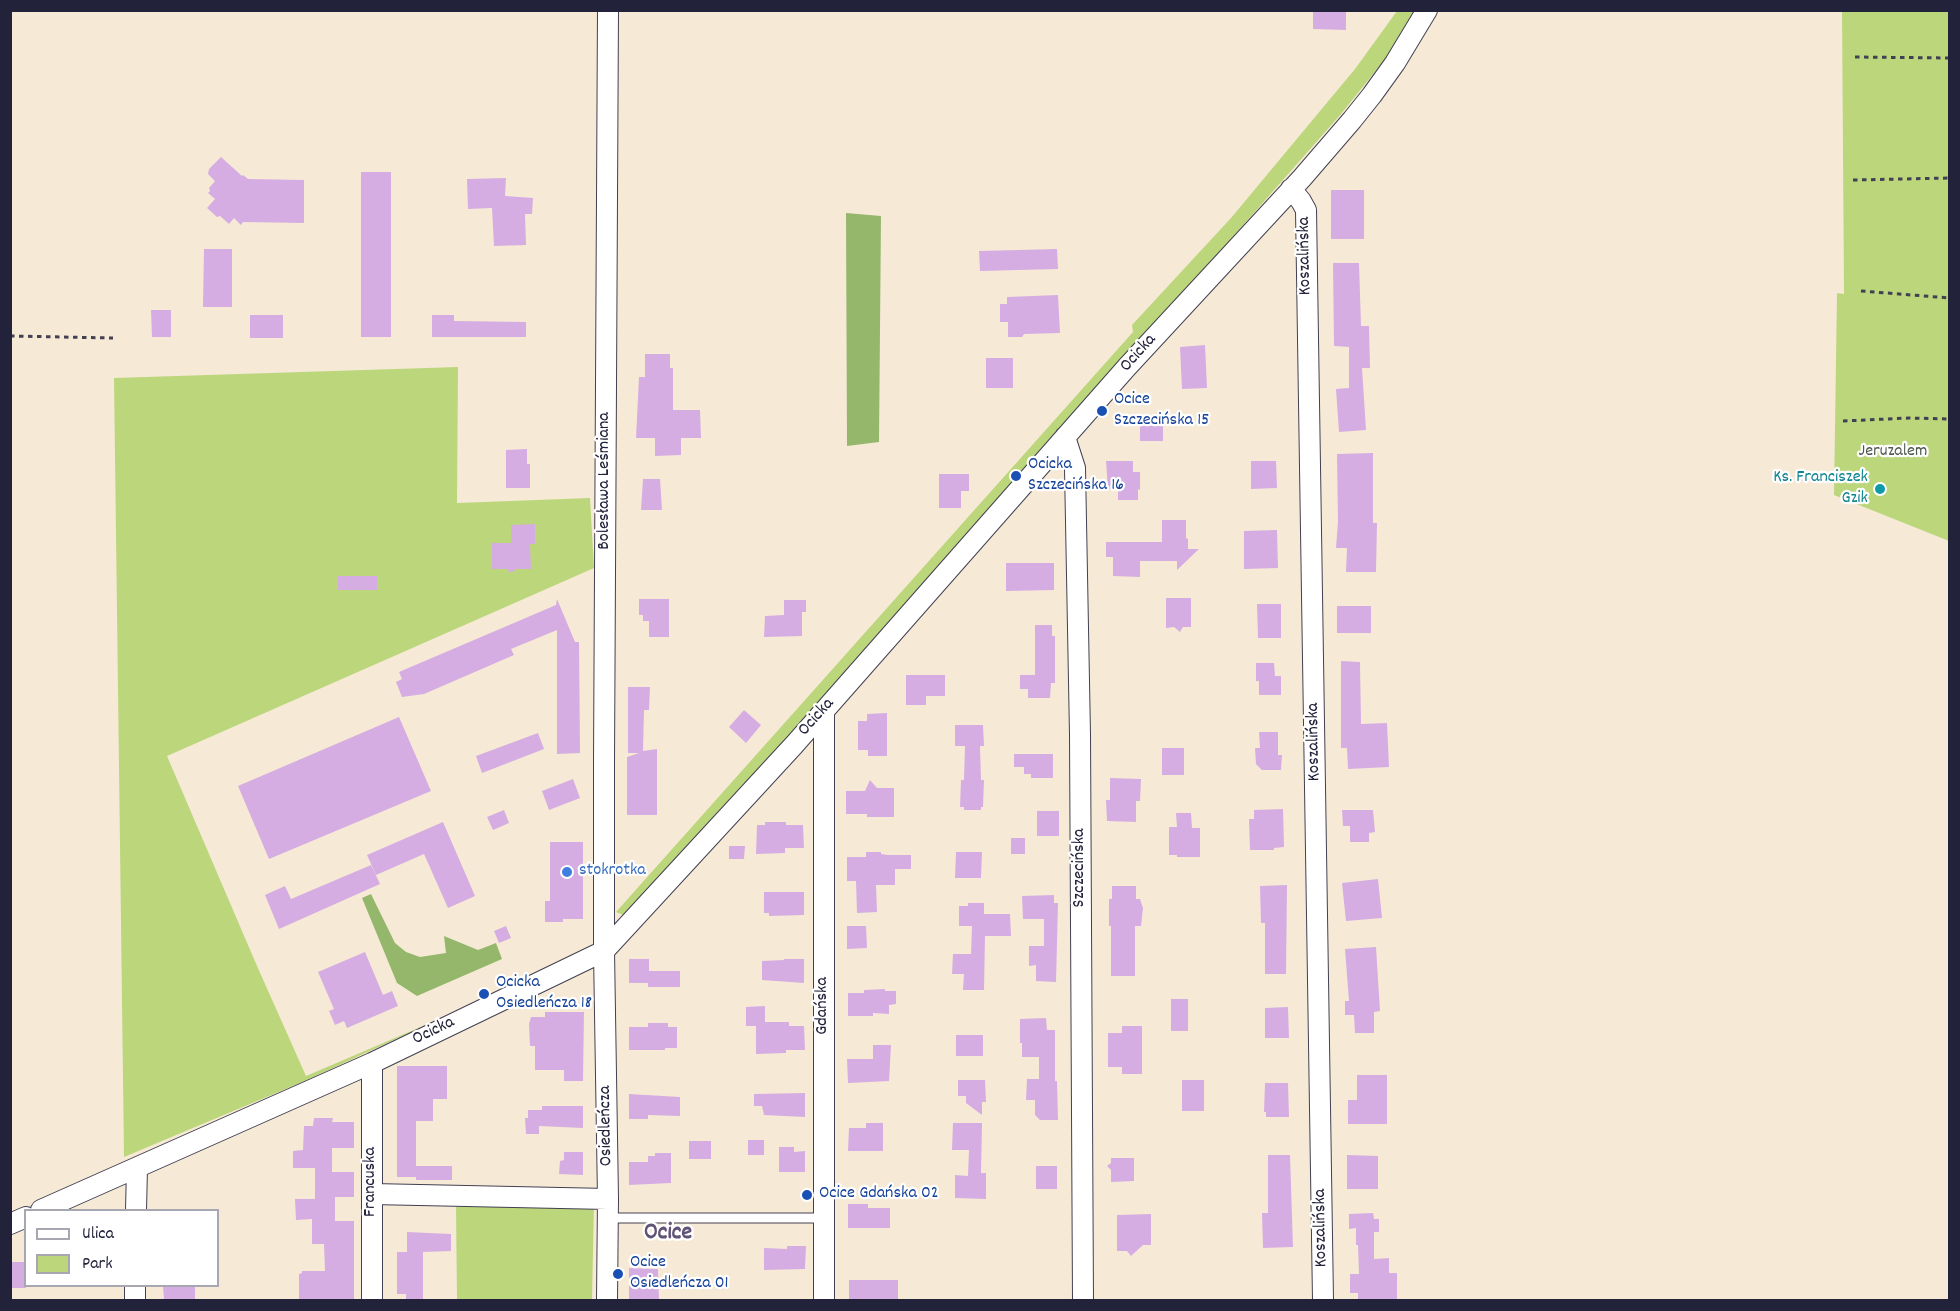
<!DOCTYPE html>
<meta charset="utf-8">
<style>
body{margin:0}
#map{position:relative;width:1960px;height:1311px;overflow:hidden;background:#f6ead6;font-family:Dekko,sans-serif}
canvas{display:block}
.frame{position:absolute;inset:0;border:12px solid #22223b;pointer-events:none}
.legend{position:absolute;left:24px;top:1209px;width:195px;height:78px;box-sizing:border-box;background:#fff;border:2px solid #a7a7b1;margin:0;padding:8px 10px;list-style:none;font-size:18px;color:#22223b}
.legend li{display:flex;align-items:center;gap:12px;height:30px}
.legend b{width:30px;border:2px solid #a7a7b1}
</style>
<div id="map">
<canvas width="1960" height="1311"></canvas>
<div class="frame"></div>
<ul class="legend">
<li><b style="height:8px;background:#fff"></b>Ulica</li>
<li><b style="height:16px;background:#bcd67c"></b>Park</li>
</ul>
</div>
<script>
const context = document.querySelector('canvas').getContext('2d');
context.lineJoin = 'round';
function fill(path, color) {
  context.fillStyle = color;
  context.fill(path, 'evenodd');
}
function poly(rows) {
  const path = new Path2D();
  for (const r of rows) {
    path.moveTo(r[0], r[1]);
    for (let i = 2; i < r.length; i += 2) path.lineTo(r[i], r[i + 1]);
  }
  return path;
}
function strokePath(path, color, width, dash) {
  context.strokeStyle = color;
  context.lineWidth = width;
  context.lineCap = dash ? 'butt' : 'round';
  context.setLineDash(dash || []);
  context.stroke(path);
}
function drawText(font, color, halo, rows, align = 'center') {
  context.font = font + ' Dekko,sans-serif';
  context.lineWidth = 4.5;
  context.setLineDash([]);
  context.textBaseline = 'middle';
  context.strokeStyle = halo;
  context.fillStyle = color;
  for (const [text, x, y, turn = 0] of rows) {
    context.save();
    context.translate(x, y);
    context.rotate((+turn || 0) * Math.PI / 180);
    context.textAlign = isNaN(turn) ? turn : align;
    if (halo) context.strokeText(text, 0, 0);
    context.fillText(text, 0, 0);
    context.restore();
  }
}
const green = poly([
 [1397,11,1417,11,1386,58,1341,114,957,550,628,917,616,912,1133,332,1132,325,1231,218,1355,69],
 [1842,11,1949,11,1949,541,1834,495,1837,293,1844,294],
 [458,367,457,503,590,498,594,568,167,756,257,966,306,1076,437,1020,307,1080,124,1157,114,378],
 [594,1205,592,1300,457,1300,456,1207]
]);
const forest = poly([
 [846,213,881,216,879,442,847,446],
 [371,894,395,943,406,952,420,957,446,953,444,936,478,950,496,943,502,959,417,996,397,983,362,898]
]);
const building = poly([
 [1313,10,1346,10,1346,30,1313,29],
 [221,157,242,176,243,175,248,179,304,180,304,223,243,222,241,225,234,218,229,224,220,216,217,217,207,208,215,199,208,193,210,191,209,188,215,181,208,174,209,169],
 [361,172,391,172,391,337,361,337],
 [506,178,505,196,533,198,532,214,525,214,526,245,494,246,492,208,468,209,467,179],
 [1331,190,1364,190,1364,239,1331,239],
 [204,249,232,249,232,307,203,307],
 [1057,249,1058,269,980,271,979,251],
 [1333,263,1359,263,1361,326,1369,326,1370,368,1362,368,1366,430,1339,432,1336,389,1349,388,1349,347,1334,346],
 [1058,295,1060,333,1024,334,1022,337,1008,337,1008,322,1000,322,1000,304,1007,304,1007,297],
 [151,310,171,310,171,337,152,337],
 [250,315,283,315,283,338,250,338],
 [432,315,454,315,454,321,526,322,526,337,432,337],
 [1205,345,1207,388,1182,389,1180,347],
 [645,354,670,354,670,368,673,368,673,410,700,410,701,438,681,438,681,455,655,456,655,438,636,438,639,377,645,377],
 [986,358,1013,358,1013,388,986,388],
 [1140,419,1163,419,1163,441,1140,441],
 [527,449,527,464,530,464,530,488,506,488,506,450],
 [1373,453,1373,523,1377,523,1376,572,1346,572,1347,548,1336,548,1338,522,1337,454],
 [1106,461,1133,461,1133,472,1140,472,1140,490,1138,489,1138,500,1118,500,1118,490,1108,489],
 [1251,461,1276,461,1277,488,1251,489],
 [939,474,969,474,969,491,961,491,961,508,939,508],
 [643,479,660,479,662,510,641,510],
 [1162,520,1186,520,1186,538,1188,539,1188,549,1199,549,1177,570,1177,561,1140,561,1140,577,1113,576,1113,557,1106,557,1106,542,1162,542],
 [535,524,535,544,530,544,531,569,516,569,511,573,507,569,492,569,492,543,511,543,511,525],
 [1277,530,1278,568,1244,569,1244,531],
 [1006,563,1054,563,1054,590,1006,591],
 [338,576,377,576,377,590,338,590],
 [1166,598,1191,598,1191,627,1183,627,1180,632,1174,627,1166,628],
 [557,599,575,642,579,642,580,753,557,754,557,630,511,649,514,655,424,694,402,697,396,682,402,679,399,672,556,605],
 [639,599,669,599,669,637,649,637,649,621,643,621,643,615,639,615],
 [784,600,806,600,806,612,802,612,802,636,764,637,765,616,784,615],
 [1257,604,1281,604,1281,638,1258,638],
 [1337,606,1371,606,1371,633,1337,633],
 [1035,625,1052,625,1052,636,1055,636,1055,683,1051,683,1050,698,1028,698,1028,689,1020,689,1020,675,1035,675],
 [1341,661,1360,662,1361,724,1387,723,1389,767,1348,769,1347,748,1341,748],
 [1256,663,1274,663,1275,676,1281,676,1281,695,1259,695,1259,681,1256,681],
 [906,675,945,675,945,696,926,696,926,705,906,705],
 [628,687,650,687,649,710,644,710,643,751,657,749,657,815,627,815,627,757,639,753,628,753],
 [744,710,761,725,746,743,729,727],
 [887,713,887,756,868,756,868,750,858,750,858,721,867,721,867,714],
 [399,717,431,791,269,859,238,786],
 [955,725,983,725,984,746,980,746,981,780,984,780,983,807,981,807,981,810,964,810,964,807,960,807,961,780,964,780,965,746,955,746],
 [1259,732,1278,732,1278,755,1282,755,1281,770,1262,770,1256,764,1255,748,1260,748],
 [538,733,544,749,482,773,476,756],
 [1162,748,1184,748,1184,775,1162,775],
 [1014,754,1053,754,1053,778,1031,778,1031,774,1024,774,1024,767,1014,767],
 [1110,778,1141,779,1140,801,1136,801,1136,822,1107,821,1106,800,1110,800],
 [573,779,580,798,549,810,542,791],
 [870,780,877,788,894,788,894,817,867,817,867,814,846,814,846,791,865,791],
 [1283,809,1284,847,1274,848,1274,850,1250,850,1249,819,1254,819,1254,810],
 [504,810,509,823,493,830,487,817],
 [1342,810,1373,810,1375,832,1369,833,1369,842,1350,842,1350,826,1343,826],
 [1037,811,1059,811,1059,836,1037,836],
 [1176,813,1191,813,1192,828,1200,828,1200,857,1177,857,1177,855,1169,855,1169,827,1177,827],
 [443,822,475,896,448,908,424,854,376,875,367,855],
 [765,822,786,822,786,825,803,825,804,848,785,848,785,853,756,854,757,825,765,825],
 [1011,838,1025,838,1025,854,1011,854],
 [550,842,583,842,583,919,563,919,563,922,545,922,545,901,550,901],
 [729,846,745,846,744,859,729,859],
 [866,852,881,852,881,854,888,855,911,855,911,869,895,869,895,885,876,885,877,912,857,913,856,881,847,881,847,857,866,857],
 [956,852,982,852,981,878,955,878],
 [371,865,380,884,279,929,265,895,285,886,291,899],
 [1378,879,1382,918,1346,921,1342,883],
 [1287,885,1286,974,1265,974,1265,923,1261,923,1260,886],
 [1112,886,1136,886,1136,899,1140,899,1143,908,1141,926,1135,926,1135,976,1111,976,1111,926,1109,926,1109,899,1112,899],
 [764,892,804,892,804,915,769,916,769,913,764,913],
 [1054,895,1054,903,1058,903,1056,982,1036,981,1036,965,1029,966,1029,946,1044,946,1044,919,1023,919,1022,896],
 [968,903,984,903,984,914,1010,914,1011,936,985,936,984,990,963,990,964,974,952,974,953,954,971,954,972,926,959,926,959,906,968,906],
 [506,926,511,938,499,943,494,931],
 [847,926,866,926,867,948,847,949],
 [1376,947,1380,1011,1374,1012,1374,1033,1355,1033,1354,1015,1345,1015,1345,1001,1349,1001,1345,949],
 [365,952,383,995,392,991,398,1006,347,1028,344,1021,335,1025,329,1011,334,1009,318,972],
 [629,959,649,959,649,971,680,971,680,987,648,987,648,983,629,983],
 [784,959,804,959,804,983,762,980,762,961,784,960],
 [885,989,885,991,896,991,896,1004,889,1005,889,1014,873,1013,873,1016,848,1016,848,993,864,993,864,990],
 [1171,999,1188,999,1188,1031,1171,1031],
 [765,1006,765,1022,789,1022,789,1026,804,1026,805,1050,786,1050,786,1053,756,1054,756,1026,746,1026,746,1007],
 [1288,1007,1289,1038,1265,1038,1265,1008],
 [545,1012,584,1012,583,1081,564,1081,564,1070,535,1070,535,1046,530,1046,529,1024,531,1017,545,1017],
 [1046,1018,1047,1030,1055,1030,1055,1081,1057,1081,1058,1120,1040,1120,1035,1115,1035,1100,1026,1100,1027,1079,1039,1079,1039,1057,1022,1057,1022,1043,1020,1043,1020,1019],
 [648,1023,668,1023,668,1027,677,1027,677,1048,665,1048,665,1050,629,1050,629,1027,648,1027],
 [1122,1026,1142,1026,1142,1074,1122,1074,1122,1067,1108,1067,1108,1033,1122,1033],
 [956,1035,983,1035,983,1056,956,1056],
 [873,1045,891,1045,889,1081,848,1083,847,1059,873,1059],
 [397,1066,447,1066,447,1099,433,1099,433,1121,416,1121,416,1166,452,1166,452,1180,416,1180,416,1177,397,1177],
 [1357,1075,1387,1075,1387,1124,1348,1124,1348,1100,1357,1100],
 [958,1080,985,1080,986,1102,982,1102,982,1115,966,1103,966,1096,958,1096],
 [1182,1080,1204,1080,1204,1111,1182,1111],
 [1265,1083,1288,1083,1289,1117,1266,1117,1266,1112,1264,1112],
 [805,1093,805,1117,764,1115,762,1106,754,1106,754,1094],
 [629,1094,680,1097,680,1116,648,1115,648,1119,629,1119],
 [542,1106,583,1106,583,1128,539,1126,539,1134,526,1134,525,1118,528,1118,528,1110,542,1110],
 [314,1118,333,1118,332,1122,354,1122,354,1148,332,1148,332,1172,354,1172,354,1197,335,1197,335,1221,354,1221,354,1300,299,1300,299,1274,302,1273,302,1271,325,1271,324,1244,312,1244,312,1219,296,1220,295,1199,315,1199,315,1168,293,1168,293,1151,303,1150,304,1126,313,1126],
 [866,1123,883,1123,883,1151,848,1151,849,1128,866,1128],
 [953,1123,982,1123,981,1173,986,1173,986,1199,955,1198,955,1175,968,1176,969,1150,952,1150],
 [748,1140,764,1140,764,1155,748,1155],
 [689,1141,711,1141,711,1159,689,1159],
 [779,1147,794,1147,794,1152,805,1151,805,1172,779,1172],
 [564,1152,583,1152,583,1175,559,1174,560,1161,564,1160],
 [655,1153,671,1153,671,1183,629,1185,629,1162,648,1162,648,1156,655,1156],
 [1268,1155,1290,1155,1293,1247,1263,1248,1262,1213,1268,1213],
 [1347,1155,1378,1156,1378,1189,1347,1189],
 [1111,1158,1134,1158,1134,1181,1111,1182,1111,1170,1107,1166,1111,1163],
 [1036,1166,1057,1166,1057,1189,1036,1189],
 [848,1204,868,1204,868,1208,890,1208,890,1228,848,1228],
 [1373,1213,1374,1219,1379,1219,1379,1232,1374,1232,1374,1259,1389,1258,1389,1273,1397,1273,1397,1300,1358,1300,1358,1293,1350,1293,1350,1274,1359,1274,1358,1245,1356,1245,1356,1228,1349,1229,1349,1214],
 [1151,1214,1151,1245,1143,1245,1131,1256,1127,1251,1117,1251,1117,1215],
 [407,1232,451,1234,451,1251,423,1252,423,1300,406,1300,406,1294,397,1294,397,1252,407,1252],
 [787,1246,806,1246,805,1269,764,1270,764,1248,787,1249],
 [10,1262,26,1262,26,1288,10,1288],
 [629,1268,658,1269,659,1300,629,1300],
 [849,1280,898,1280,898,1300,849,1300],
 [163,1286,195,1286,195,1300,164,1300]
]);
const path = poly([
 [1855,57,1950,58],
 [1853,180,1950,178],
 [1861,291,1950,298],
 [10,336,113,338],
 [1843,421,1909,418,1950,419]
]);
const lane = poly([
 [608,1218,823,1218]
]);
const street = poly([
 [1291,189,1301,201,1306,210,1323,1300],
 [1065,437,1075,468,1080,735,1083,1300],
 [372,1063,372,1300],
 [372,1194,608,1199],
 [41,1210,372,1063,604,951,794,745,1127,367,1302,178,1352,120,1372,95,1395,63,1427,10],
 [136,1210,137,1168],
 [10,1224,26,1217],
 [135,1300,135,1286],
 [607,1300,608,1199,604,951,604,759,608,10],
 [824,1300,824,711]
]);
const markers = [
 [1102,411,6,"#1a4fb4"],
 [1016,476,6,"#1a4fb4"],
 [1880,489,6,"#0f9aa8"],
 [567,872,6,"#3f7fe0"],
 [484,994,6,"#1a4fb4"],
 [807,1195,6,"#1a4fb4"],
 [618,1274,6,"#1a4fb4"]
];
const streetNames = [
 ["Koszalińska",1306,256,-91],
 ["Ocicka",1139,354,-48],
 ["Bolesława Leśmiana",606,481,-90],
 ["Ocicka",817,718,-48],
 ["Koszalińska",1315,742,-91],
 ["Szczecińska",1081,868,-90],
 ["Gdańska",824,1006,-90],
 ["Ocicka",434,1032,-26],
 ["Osiedleńcza",607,1126,-91],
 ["Francuska",372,1182,-90],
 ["Koszalińska",1322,1228,-91]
];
const transitNames = [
 ["Ocice",1114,401],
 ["Szczecińska 15",1114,422],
 ["Ocicka",1028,466],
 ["Szczecińska 16",1028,487],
 ["Ocicka",496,984],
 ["Osiedleńcza 18",496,1005],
 ["Ocice Gdańska 02",819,1195],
 ["Ocice",630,1264],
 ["Osiedleńcza 01",630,1285]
];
const parkNames = [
 ["Jeruzalem",1893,453]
];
const cultureNames = [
 ["Ks. Franciszek",1868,479],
 ["Gzik",1868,500]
];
const shopNames = [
 ["stokrotka",579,872]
];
const districtNames = [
 ["Ocice",668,1235]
];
fill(green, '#bcd67c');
fill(forest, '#95b76c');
fill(building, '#d5ade2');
strokePath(lane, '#424052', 11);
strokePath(street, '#424052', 22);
strokePath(path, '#424052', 3, [4.5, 4.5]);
strokePath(lane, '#fff', 9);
strokePath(street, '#fff', 20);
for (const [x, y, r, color] of markers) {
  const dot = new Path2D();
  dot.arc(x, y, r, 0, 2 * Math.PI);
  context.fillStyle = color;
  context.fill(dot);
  strokePath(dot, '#fff', 2);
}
drawText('18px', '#22223b', '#fff', streetNames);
drawText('18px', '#164399', '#fff', transitNames, 'left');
drawText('18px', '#50584e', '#fff', parkNames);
drawText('18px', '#0d838f', '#fff', cultureNames, 'right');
drawText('18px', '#366cbe', '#fff', shopNames, 'left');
drawText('bold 24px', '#615375', '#fff', districtNames);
</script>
